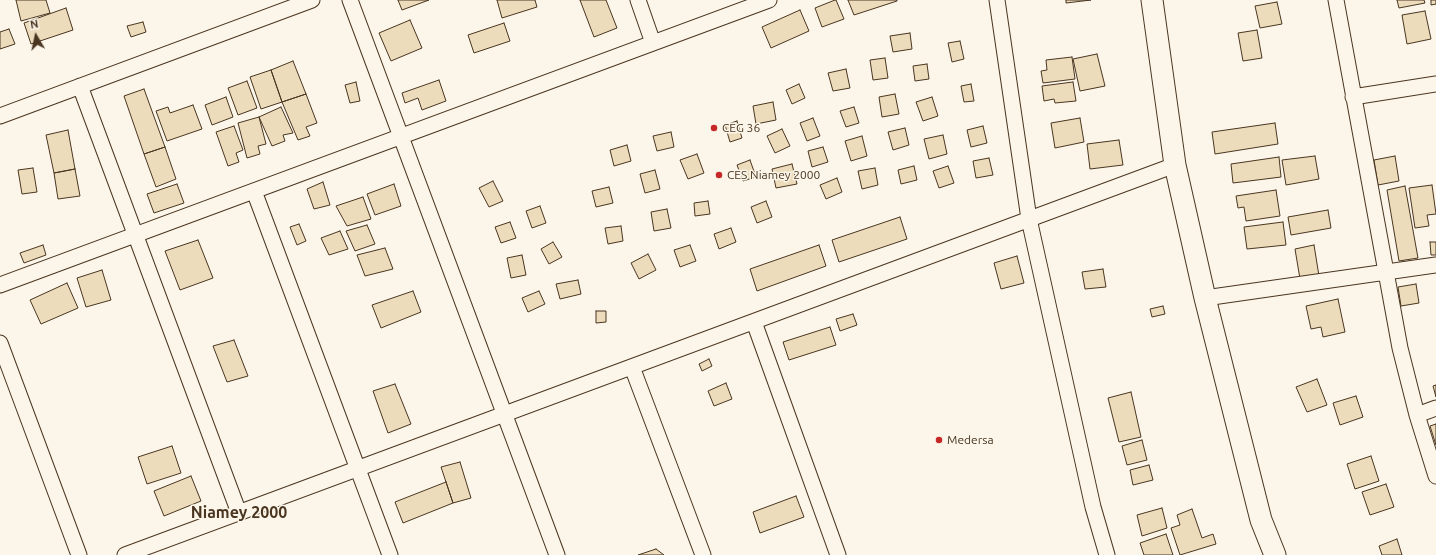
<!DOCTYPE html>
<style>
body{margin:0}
#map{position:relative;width:1436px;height:555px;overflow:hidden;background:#fbf6e9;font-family:Ubuntu,sans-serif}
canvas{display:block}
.north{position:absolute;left:16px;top:16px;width:40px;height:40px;-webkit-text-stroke:3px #fbf6e9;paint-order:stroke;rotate:351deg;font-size:11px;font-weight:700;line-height:16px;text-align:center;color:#4a3520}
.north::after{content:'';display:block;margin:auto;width:14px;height:18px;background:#4a3520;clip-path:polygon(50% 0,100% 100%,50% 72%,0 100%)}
</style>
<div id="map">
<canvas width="1436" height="555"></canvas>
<div class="north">N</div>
</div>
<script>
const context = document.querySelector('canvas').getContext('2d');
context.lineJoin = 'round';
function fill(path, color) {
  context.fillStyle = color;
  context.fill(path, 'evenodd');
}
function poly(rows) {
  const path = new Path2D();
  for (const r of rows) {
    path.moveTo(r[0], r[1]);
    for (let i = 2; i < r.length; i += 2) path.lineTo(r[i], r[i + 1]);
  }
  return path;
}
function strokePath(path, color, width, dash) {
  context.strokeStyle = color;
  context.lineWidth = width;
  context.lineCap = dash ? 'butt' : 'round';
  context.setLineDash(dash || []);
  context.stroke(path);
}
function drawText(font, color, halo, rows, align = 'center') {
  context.font = font + ' Ubuntu,sans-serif';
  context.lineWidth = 3;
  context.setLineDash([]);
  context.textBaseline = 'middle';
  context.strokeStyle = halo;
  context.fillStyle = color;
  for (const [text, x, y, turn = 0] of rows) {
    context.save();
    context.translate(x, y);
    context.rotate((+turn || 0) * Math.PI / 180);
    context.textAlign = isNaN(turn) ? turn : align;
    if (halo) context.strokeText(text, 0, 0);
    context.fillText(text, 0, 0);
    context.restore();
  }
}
const building = poly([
 [16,0,46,0,50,13,21,21,16,0],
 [398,0,429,0,402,10,398,0],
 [497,0,535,0,537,7,502,18,497,0],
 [580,0,606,0,617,28,594,37,580,0],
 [835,0,836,0,844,19,822,27,815,8,835,0],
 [848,0,897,0,897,1,854,15,848,0],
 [1066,0,1091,0,1066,3,1066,0],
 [1397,0,1424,0,1425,3,1399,8,1397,0],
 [1431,0,1436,0,1436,4,1431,5,1431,0],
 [1277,2,1282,24,1260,28,1255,6,1277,2],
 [66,8,73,30,31,44,24,23,66,8],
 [800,10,809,31,771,48,762,27,800,10],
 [1425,11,1431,39,1407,44,1402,15,1425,11],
 [410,20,422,48,391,61,379,33,410,20],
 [143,22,146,32,131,37,127,26,143,22],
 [504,23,510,41,474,53,468,35,504,23],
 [9,29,15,44,0,49,0,32,9,29],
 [1257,30,1262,58,1243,61,1238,33,1257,30],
 [910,33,912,49,893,52,890,36,910,33],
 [960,41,964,59,952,62,948,43,960,41],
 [1097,54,1105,86,1080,91,1073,59,1097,54],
 [1072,57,1075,79,1043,83,1041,71,1047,70,1046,60,1072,57],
 [885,58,888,78,873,80,870,60,885,58],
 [293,61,306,94,282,102,271,70,293,61],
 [927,64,929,79,915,81,913,66,927,64],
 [846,69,850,88,833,91,828,73,846,69],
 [271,70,282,102,261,109,250,77,271,70],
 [439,80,446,101,422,110,418,98,405,103,402,93,439,80],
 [247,81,257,108,238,115,228,88,247,81],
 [356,82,360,101,350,103,345,85,356,82],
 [1073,82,1076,101,1055,103,1054,99,1044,101,1042,86,1073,82],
 [799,84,805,98,792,104,786,90,799,84],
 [971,84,974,101,964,102,961,86,971,84],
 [144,89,165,147,144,154,124,96,144,89],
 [306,94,317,123,306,127,310,136,298,140,282,102,306,94],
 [895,94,899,114,882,117,879,97,895,94],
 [226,97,233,117,212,125,205,105,226,97],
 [932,97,938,116,923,121,916,102,932,97],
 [773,102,776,120,756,124,753,106,773,102],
 [193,105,202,129,167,141,156,111,168,107,170,113,193,105],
 [281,107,293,133,283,135,285,141,272,146,259,117,281,107],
 [854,107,859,123,846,127,840,111,854,107],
 [259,117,266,144,258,146,260,154,247,158,238,123,259,117],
 [813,118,820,136,807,141,800,123,813,118],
 [1080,118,1084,142,1055,148,1051,123,1080,118],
 [737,121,742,138,730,142,725,125,737,121],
 [1275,123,1278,144,1215,154,1212,132,1275,123],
 [234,126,243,150,236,153,239,162,228,166,216,132,234,126],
 [983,126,987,143,971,147,967,130,983,126],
 [905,128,909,145,893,150,888,132,905,128],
 [782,129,790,146,775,153,767,136,782,129],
 [68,130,75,169,54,173,46,135,68,130],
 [671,132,674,147,657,151,653,136,671,132],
 [943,135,947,154,929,159,924,139,943,135],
 [862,136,867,156,851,161,845,141,862,136],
 [1119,140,1123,165,1090,169,1087,144,1119,140],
 [627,145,631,161,614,166,610,150,627,145],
 [165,147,176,179,156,187,144,154,165,147],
 [823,147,828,162,812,167,808,151,823,147],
 [697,154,704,173,688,179,680,160,697,154],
 [1315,156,1319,179,1286,185,1282,160,1315,156],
 [1395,156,1399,181,1378,185,1374,160,1395,156],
 [1279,157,1281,177,1233,183,1231,164,1279,157],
 [989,158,993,175,976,178,973,161,989,158],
 [750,160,756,177,743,181,737,165,750,160],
 [792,164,797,184,776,188,772,169,792,164],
 [914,166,917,180,901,184,898,170,914,166],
 [948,166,954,183,939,188,933,171,948,166],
 [33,168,37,192,22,194,18,170,33,168],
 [875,168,878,185,862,189,858,171,875,168],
 [75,169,80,196,58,199,54,173,75,169],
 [655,170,660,189,645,193,640,174,655,170],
 [837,178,842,192,826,199,820,185,837,178],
 [493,181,503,201,489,207,479,188,493,181],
 [323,182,330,205,314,209,307,189,323,182],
 [177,184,184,203,154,213,147,194,177,184],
 [394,184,401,206,375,215,367,194,394,184],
 [1432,185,1436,214,1427,215,1429,226,1415,228,1409,188,1432,185],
 [1405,186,1418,258,1399,261,1387,190,1405,186],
 [609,187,613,203,596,207,592,191,609,187],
 [1276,190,1280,216,1246,221,1244,207,1238,208,1236,196,1276,190],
 [363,197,371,219,347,226,336,206,363,197],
 [708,201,710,214,695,216,694,203,708,201],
 [766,201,772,217,757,223,751,207,766,201],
 [540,206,546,223,532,228,526,211,540,206],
 [667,209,671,228,654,231,651,212,667,209],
 [1328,210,1331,228,1291,235,1288,217,1328,210],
 [900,217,907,239,839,262,832,240,900,217],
 [510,222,516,238,501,243,495,227,510,222],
 [1283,222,1286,245,1247,249,1244,227,1283,222],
 [299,224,306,241,297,245,290,227,299,224],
 [367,225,375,244,355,251,346,231,367,225],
 [621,226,623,241,608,244,605,228,621,226],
 [731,228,736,242,719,249,714,234,731,228],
 [340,231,348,249,329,255,321,238,340,231],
 [198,240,213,278,180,290,165,251,198,240],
 [553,242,562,257,549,264,541,249,553,242],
 [1430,242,1436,242,1436,255,1431,255,1430,242],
 [43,245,46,255,24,263,20,253,43,245],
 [690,245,696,261,680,267,674,250,690,245],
 [819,245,826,266,757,291,750,269,819,245],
 [1314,245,1319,276,1300,279,1295,249,1314,245],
 [385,248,393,269,365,276,357,255,385,248],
 [648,254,656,270,639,279,631,263,648,254],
 [522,255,526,275,511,278,507,258,522,255],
 [1017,256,1024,283,1001,289,994,263,1017,256],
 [1103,269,1106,287,1085,289,1082,272,1103,269],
 [102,270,111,300,86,307,77,278,102,270],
 [578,280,581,294,560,299,556,284,578,280],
 [67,283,78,308,41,324,30,300,67,283],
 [1416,284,1419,303,1401,306,1398,287,1416,284],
 [413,291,421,312,381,328,372,305,413,291],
 [539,291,545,304,528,312,522,298,539,291],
 [1338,299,1345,332,1323,337,1321,327,1311,329,1306,306,1338,299],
 [1163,306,1165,314,1152,317,1150,309,1163,306],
 [596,311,606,311,606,322,596,323,596,311],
 [853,314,857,325,840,331,836,319,853,314],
 [830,327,836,345,789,360,783,342,830,327],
 [234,340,248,376,227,382,213,346,234,340],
 [709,359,712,366,702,371,699,364,709,359],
 [1317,379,1327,405,1307,412,1296,387,1317,379],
 [726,383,732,399,714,406,708,391,726,383],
 [395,384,411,424,388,433,373,391,395,384],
 [1436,385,1436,397,1433,386,1436,385],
 [1131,392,1141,437,1119,442,1108,398,1131,392],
 [1356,396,1363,417,1340,425,1333,403,1356,396],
 [1436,424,1436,445,1430,426,1436,424],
 [1142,440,1147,460,1127,465,1122,446,1142,440],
 [172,446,181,473,147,484,138,457,172,446],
 [1371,456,1379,481,1355,489,1347,464,1371,456],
 [460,462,471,498,453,503,441,467,460,462],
 [1149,465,1153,480,1133,485,1130,470,1149,465],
 [191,476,201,501,164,516,154,491,191,476],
 [446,482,453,503,403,523,395,502,446,482],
 [1386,484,1394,507,1370,515,1362,492,1386,484],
 [796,496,804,517,760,533,753,512,796,496],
 [1162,508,1167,528,1142,536,1137,515,1162,508],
 [1192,509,1202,538,1213,534,1216,544,1180,555,1171,528,1180,525,1177,515,1192,509],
 [1166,534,1173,555,1144,555,1140,543,1166,534],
 [1397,539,1402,555,1382,555,1379,546,1397,539],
 [656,549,664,555,638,555,656,549]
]);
const street = poly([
 [350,0,557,555],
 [638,0,653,43],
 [997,0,1029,219,1093,507,1107,555],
 [1336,0,1400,348,1417,415,1436,476],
 [80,86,239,513],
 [1353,97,1436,84],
 [0,116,312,0],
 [254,191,390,555],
 [0,285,769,0],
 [1205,298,1436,265],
 [754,322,838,555],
 [0,343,79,555],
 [632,367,703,555],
 [1417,415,1436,408],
 [125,555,1175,165]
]);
const secondary = poly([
 [1152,0,1175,165,1205,298,1261,520,1275,555]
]);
const markers = [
 [714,128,4,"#c62828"],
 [719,175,4,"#c62828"],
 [939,440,4,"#c62828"]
];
const poiNames = [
 ["CEG 36",722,128],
 ["CES Niamey 2000",727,175],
 ["Medersa",947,440]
];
const districtNames = [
 ["Niamey 2000",239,513]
];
fill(building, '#ecdcbc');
strokePath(building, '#4a3520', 1);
strokePath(street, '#4a3520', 17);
strokePath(secondary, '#4a3520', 23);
strokePath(street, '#fbf6e9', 15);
strokePath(secondary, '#fbf6e9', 21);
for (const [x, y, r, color] of markers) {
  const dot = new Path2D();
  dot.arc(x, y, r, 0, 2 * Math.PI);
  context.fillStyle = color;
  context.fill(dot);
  strokePath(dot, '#fbf6e9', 1.5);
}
drawText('12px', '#4a3520', '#fbf6e9', poiNames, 'left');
drawText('bold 16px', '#4a3520', '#fbf6e9', districtNames);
</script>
